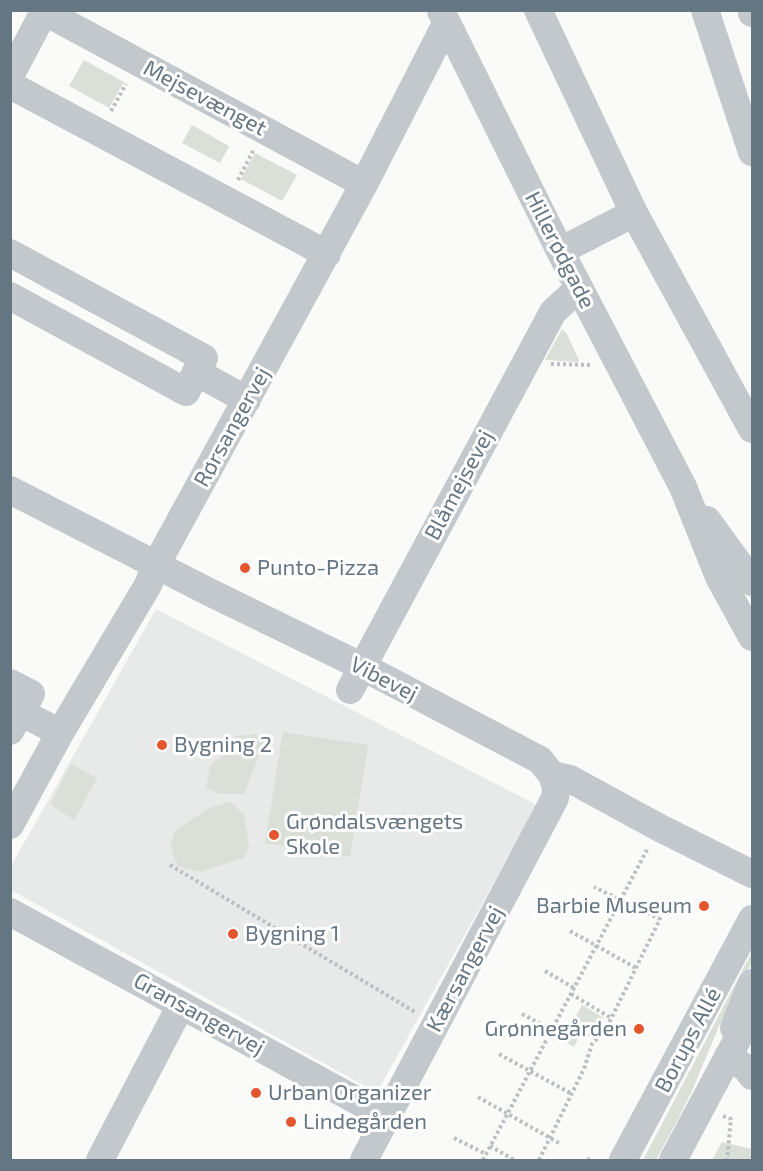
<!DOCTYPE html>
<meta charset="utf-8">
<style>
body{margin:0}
#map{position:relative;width:763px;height:1171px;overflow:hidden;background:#fafaf8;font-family:"Exo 2",sans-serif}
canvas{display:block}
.frame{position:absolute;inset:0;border:12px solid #657683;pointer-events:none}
</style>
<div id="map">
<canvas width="763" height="1171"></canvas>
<div class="frame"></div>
</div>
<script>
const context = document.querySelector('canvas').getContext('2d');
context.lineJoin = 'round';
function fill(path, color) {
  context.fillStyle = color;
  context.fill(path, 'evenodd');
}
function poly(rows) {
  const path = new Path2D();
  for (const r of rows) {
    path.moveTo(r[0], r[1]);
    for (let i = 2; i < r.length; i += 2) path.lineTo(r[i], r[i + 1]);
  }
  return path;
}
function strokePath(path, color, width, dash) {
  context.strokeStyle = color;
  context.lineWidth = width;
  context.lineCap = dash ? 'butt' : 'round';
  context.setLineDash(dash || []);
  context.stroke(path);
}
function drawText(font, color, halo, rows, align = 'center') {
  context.font = font + ' "Exo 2",sans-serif';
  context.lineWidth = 6;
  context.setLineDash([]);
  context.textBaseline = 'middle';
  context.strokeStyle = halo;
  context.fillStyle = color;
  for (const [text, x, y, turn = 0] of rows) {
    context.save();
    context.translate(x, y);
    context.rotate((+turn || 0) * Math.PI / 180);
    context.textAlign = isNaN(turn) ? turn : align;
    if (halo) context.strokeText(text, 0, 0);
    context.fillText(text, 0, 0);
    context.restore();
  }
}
const built = poly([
 [156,609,537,805,380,1087,372,1090,11,890,11,866]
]);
const green = poly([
 [84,60,124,82,109,108,69,86],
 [192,125,229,146,220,163,182,143],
 [255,153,297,175,282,201,241,179],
 [562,329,567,334,579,360,578,362,545,360],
 [283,732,368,745,350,857,265,843],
 [256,734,264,742,244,794,220,794,206,788,210,766,227,751,230,742,236,736],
 [71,764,97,778,74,820,50,804],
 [230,802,244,815,249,847,243,858,201,872,178,866,173,855,171,842,176,830,209,808],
 [752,952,752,962,720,1024,692,1091,677,1121,656,1160,643,1160],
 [582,1005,604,1018,594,1039,581,1033,574,1047,563,1041],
 [722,1142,752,1149,752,1160,712,1160]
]);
const path = poly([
 [111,111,126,84],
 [238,180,254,149],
 [551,364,592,365],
 [170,865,415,1012],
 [570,931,636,968],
 [545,971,574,988],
 [571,994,611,1018],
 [522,1014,552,1030],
 [499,1054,572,1094],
 [478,1097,559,1143],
 [723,1116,731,1119,727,1160],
 [454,1138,486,1154],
 [490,1146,514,1160],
 [587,1159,590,1160],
 [483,1160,648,848],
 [539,1160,584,1069,592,1044,606,1029,660,919,594,887]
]);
const minor = poly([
 [538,10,634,213,752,429],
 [705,10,752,152],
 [752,10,752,13],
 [441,11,560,251,683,487,719,577,752,637],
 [45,12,364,184],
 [10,76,45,10],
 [10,85,327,254],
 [560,251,634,213],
 [10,253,204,358,196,372],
 [10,296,186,392,196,372,247,400],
 [10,490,209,592,363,667,540,760,552,775,570,779,658,827,752,874],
 [707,520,752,582],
 [10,683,31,694,21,712],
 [350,690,553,312,579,288],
 [10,731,21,712,60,733],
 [10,825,60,733,148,585,156,565,364,184,446,24],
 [10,912,387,1117],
 [734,1028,752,983],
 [728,1056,747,1069,752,1076],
 [100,1160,181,1005],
 [364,1160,555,798,556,787,552,775],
 [623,1160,752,919],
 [673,1160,752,1012]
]);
const markers = [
 [245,568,6,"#e4572e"],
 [162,745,6,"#e4572e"],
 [274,835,6,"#e4572e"],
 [704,906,6,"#e4572e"],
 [233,934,6,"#e4572e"],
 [639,1029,6,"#e4572e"],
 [256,1093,6,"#e4572e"],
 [291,1122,6,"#e4572e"]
];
const streetNames = [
 ["Mejsevænget",205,98,28],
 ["Hillerødgade",560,250,63],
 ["Rørsangervej",232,427,-61],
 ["Blåmejsevej",459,485,-62],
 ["Vibevej",384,679,27],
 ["Kærsangervej",465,969,-62],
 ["Gransangervej",199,1014,29],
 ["Borups Allé",688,1040,-62]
];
const poiNames = [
 ["Punto-Pizza",257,568],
 ["Bygning 2",174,745],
 ["Grøndalsvængets",286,822],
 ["Skole",286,847],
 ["Barbie Museum",692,906,"right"],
 ["Bygning 1",245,934],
 ["Grønnegården",627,1029,"right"],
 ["Urban Organizer",268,1093],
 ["Lindegården",303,1122]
];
fill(built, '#e8e9e9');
fill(green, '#dadfd7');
strokePath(path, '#bbbfc2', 4, [3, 3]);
strokePath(minor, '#c3c8cc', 28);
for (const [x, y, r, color] of markers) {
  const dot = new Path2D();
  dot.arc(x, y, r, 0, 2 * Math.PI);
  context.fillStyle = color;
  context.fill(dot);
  strokePath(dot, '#fff', 2);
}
drawText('22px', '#657683', '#fff', streetNames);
drawText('22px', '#657683', '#fff', poiNames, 'left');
</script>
